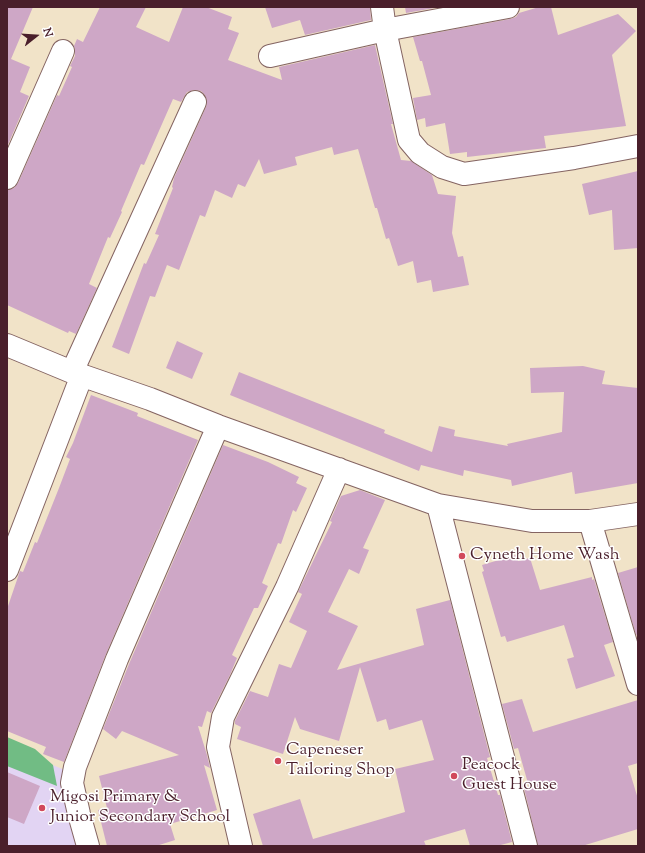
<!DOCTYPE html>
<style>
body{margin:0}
#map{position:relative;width:645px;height:853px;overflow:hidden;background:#f1e3c8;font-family:"Sorts Mill Goudy",serif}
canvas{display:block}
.frame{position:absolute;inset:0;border:8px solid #4a1f2b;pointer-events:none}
.north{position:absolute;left:16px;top:16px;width:40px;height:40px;-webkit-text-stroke:3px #fff;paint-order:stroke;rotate:73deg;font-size:11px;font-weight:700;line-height:16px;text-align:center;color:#4a1f2b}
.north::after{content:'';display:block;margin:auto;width:14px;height:18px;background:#4a1f2b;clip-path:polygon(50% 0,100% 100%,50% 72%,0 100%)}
</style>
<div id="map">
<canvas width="645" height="853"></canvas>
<div class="frame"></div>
<div class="north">N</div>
</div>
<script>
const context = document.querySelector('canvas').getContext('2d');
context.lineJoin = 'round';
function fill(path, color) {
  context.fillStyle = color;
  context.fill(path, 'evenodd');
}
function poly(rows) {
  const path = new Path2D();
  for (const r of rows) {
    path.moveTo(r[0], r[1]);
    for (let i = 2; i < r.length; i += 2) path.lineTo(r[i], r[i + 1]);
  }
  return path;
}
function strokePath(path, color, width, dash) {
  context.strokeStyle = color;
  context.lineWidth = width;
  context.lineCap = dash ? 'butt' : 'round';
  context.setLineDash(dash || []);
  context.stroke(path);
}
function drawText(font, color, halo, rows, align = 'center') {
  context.font = font + ' "Sorts Mill Goudy",serif';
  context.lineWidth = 3;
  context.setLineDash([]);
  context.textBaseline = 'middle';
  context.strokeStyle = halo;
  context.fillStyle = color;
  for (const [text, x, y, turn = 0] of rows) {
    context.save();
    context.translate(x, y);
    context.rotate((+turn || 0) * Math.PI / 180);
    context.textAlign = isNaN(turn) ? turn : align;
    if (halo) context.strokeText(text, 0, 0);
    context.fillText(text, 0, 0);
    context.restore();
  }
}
const built = poly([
 [7,747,65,770,87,846,7,846]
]);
const forest = poly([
 [7,737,35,749,53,765,57,786,7,766]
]);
const building = poly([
 [7,7,33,7,11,59,30,67,20,92,29,96,7,147],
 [100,7,146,7,136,27,169,42,183,7,206,7,232,17,228,29,239,33,228,60,282,80,279,67,375,45,393,124,391,124,401,160,411,161,432,175,438,194,456,196,452,233,458,257,463,256,469,285,433,292,431,280,417,283,413,261,398,266,389,238,386,239,377,208,375,208,358,149,334,155,332,147,295,157,297,165,264,174,259,159,245,187,238,184,232,198,215,190,205,217,200,215,179,270,167,265,155,297,150,296,129,354,112,347,144,263,146,264,159,235,155,234,173,188,172,187,174,178,206,107,207,101,205,95,201,91,194,90,187,92,181,102,173,99,144,165,141,164,121,211,122,212,110,238,108,237,89,284,97,288,76,334,69,331,68,333,7,305,7,190,14,188,18,183,57,95,59,96,72,67,70,66,75,56,75,50,74,46,77,39,83,42],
 [265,7,370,7,371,20,305,35,300,20,272,28],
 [405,7,440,7,406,13],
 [539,7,551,7,558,35,618,14,636,31,612,55,626,126,544,136,546,148,467,157,467,152,450,154,445,123,426,127,425,118,417,120,413,98,431,95,422,61,420,61,413,37,510,19,516,17,519,13],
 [638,171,638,248,614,250,612,210,589,215,582,184],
 [177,341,203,353,192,379,166,368],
 [583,366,605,371,602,384,638,388,638,483,575,494,572,472,512,486,511,480,464,470,463,476,421,465,419,471,230,395,239,372,385,430,384,433,432,452,439,426,455,430,454,436,508,446,507,444,562,432,564,392,531,393,530,368],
 [91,395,138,413,137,416,198,440,106,654,64,762,43,754,46,747,7,731,7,609,20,571,23,572,35,542,37,543,59,488,70,459,66,457,73,443],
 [223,445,268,462,299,477,296,483,307,488,296,512,293,510,281,544,278,543,262,583,268,586,258,608,254,608,232,655,237,658,230,675,211,713,207,711,202,727,198,726,207,755,210,768,204,765,217,810,170,824,175,840,156,846,107,846,98,810,107,808,99,776,179,755,122,731,116,739,103,729,129,664],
 [360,490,385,500,363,548,369,550,359,574,349,569,328,612,358,626,337,670,424,645,416,609,450,600,490,757,487,758,498,795,500,795,512,842,497,846,470,846,465,829,424,841,426,846,263,846,253,814,300,799,313,839,405,812,395,769,434,760,422,720,389,730,386,719,377,722,360,667,339,741,300,729,295,717,283,754,237,739,241,727,235,724,235,721,250,691,268,697,279,664,291,668,307,631,289,622,302,594,298,592,332,522,330,521,341,496],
 [516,555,518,561,530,558,540,590,592,577,592,580,594,579,613,642,604,645,615,676,576,689,567,659,574,657,564,625,507,642,505,636,501,637,482,572,484,571,482,565],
 [638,567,638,634,636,635,618,573],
 [522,699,533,732,638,700,638,763,628,766,638,799,638,829,582,846,538,846,524,788,529,787,518,748,514,749,502,704],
 [7,772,40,786,24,824,7,817]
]);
const minor = poly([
 [382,7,385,30,409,140,420,153,442,167,464,174,574,158,638,146],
 [270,56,385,30,508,7],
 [7,178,63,51],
 [7,345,72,372,150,399,218,426,438,505,532,521,590,521,638,514],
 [72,372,195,102],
 [438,505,526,846],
 [590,521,638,684],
 [7,570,82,375],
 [88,846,79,814,72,783,75,767,117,659,218,426],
 [241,846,218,747,223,717,287,587,339,469]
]);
const markers = [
 [462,556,4,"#d1495b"],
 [278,761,4,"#d1495b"],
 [454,776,4,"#d1495b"],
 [42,808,4,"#d1495b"]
];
const poiNames = [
 ["Cyneth Home Wash",470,556],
 ["Capeneser",286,751],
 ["Tailoring Shop",286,771],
 ["Peacock",462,766],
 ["Guest House",462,786],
 ["Migosi Primary &",50,798],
 ["Junior Secondary School",50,818]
];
fill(built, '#e2d4f3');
fill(forest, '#71bc84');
fill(building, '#cea7c6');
strokePath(minor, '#846462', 24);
strokePath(minor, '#fff', 22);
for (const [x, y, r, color] of markers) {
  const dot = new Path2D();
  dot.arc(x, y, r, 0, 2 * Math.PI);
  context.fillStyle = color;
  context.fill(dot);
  strokePath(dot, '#fff', 1.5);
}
drawText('17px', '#4a1f2b', '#fff', poiNames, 'left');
</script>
